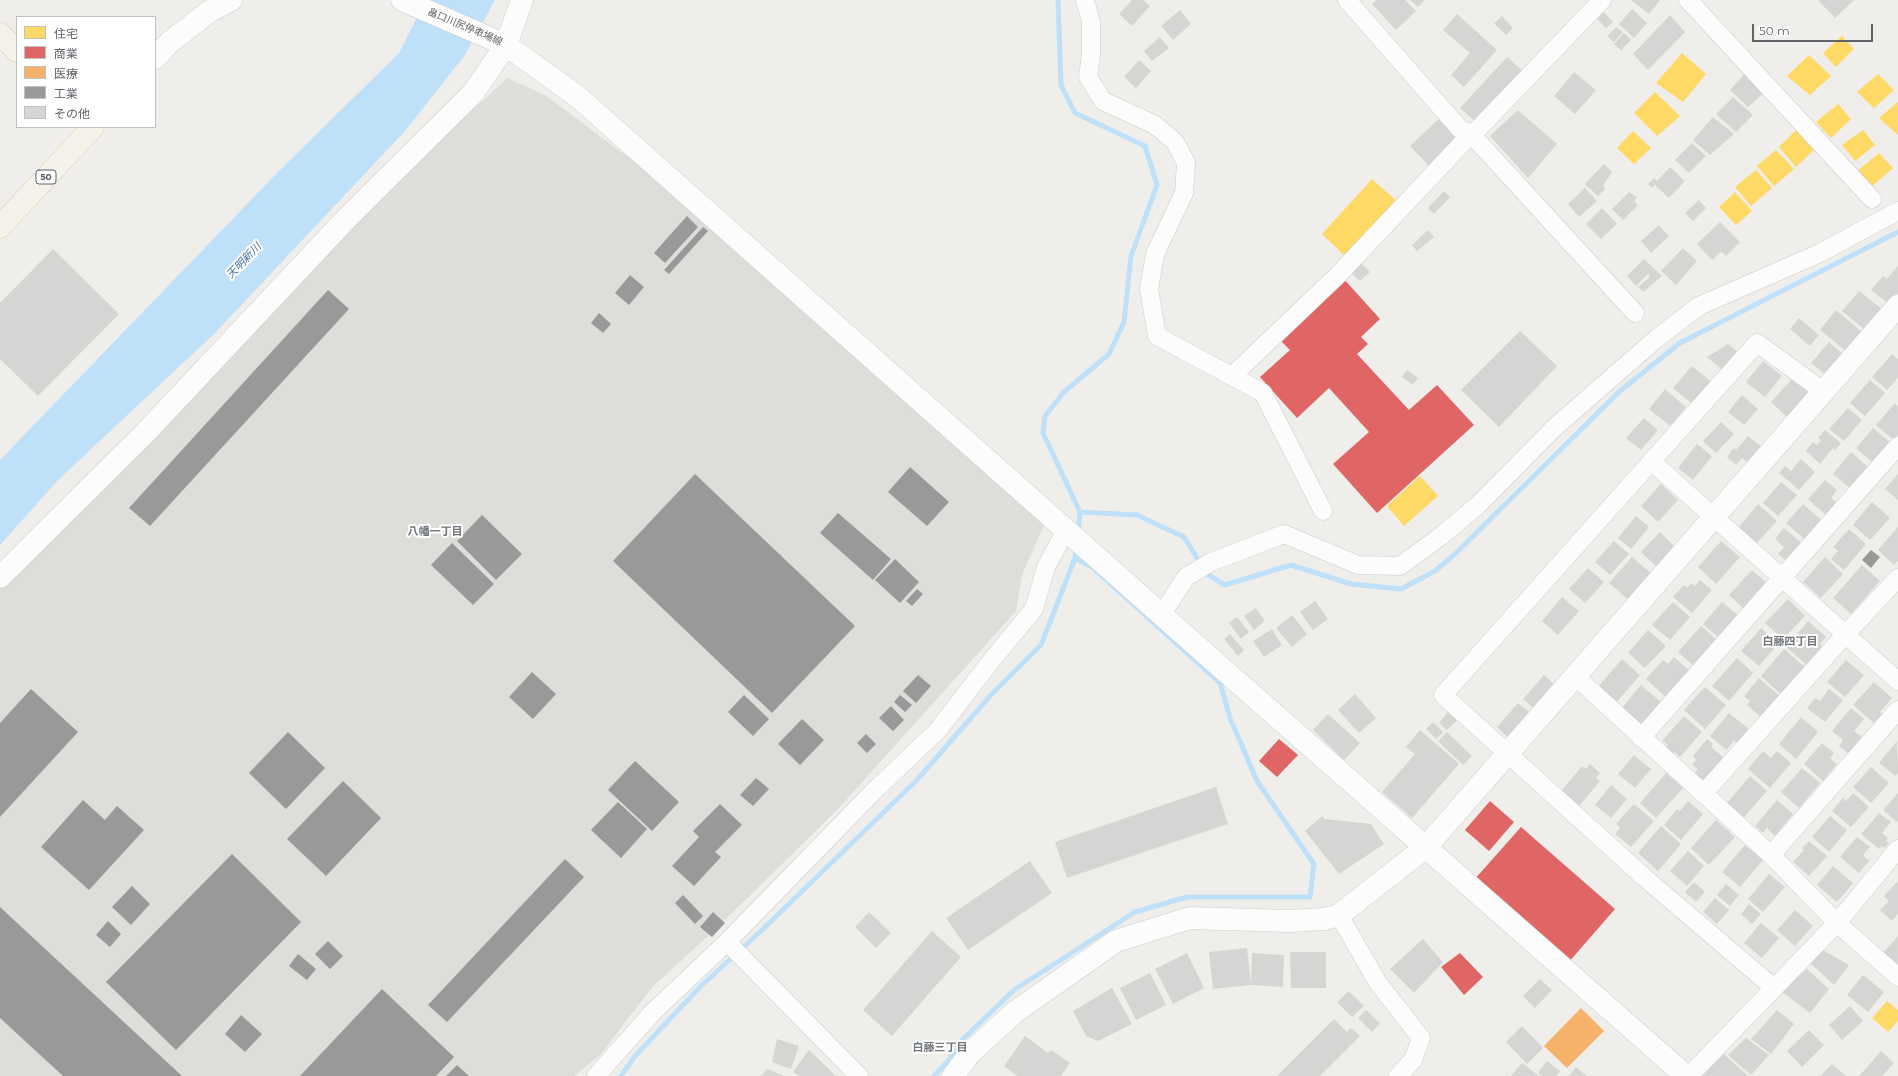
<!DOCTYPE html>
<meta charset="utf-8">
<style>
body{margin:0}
#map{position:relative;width:1898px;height:1076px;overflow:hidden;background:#efeeea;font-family:Montserrat,"Noto Sans JP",sans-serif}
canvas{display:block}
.legend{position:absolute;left:16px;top:16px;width:140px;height:112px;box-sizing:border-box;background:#fff;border:1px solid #bfc1c3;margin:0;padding:5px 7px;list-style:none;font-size:12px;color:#5f6368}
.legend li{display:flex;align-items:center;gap:8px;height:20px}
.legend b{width:20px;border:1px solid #bfc1c3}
.scale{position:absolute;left:1752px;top:24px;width:121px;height:18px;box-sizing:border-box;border:2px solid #5f6368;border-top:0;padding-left:5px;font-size:12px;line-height:14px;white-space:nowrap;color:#5f6368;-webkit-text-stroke:3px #fff;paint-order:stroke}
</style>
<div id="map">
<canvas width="1898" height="1076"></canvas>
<ul class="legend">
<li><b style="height:11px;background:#ffd966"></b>住宅</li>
<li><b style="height:11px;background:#e06666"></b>商業</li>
<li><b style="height:11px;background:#f6b26b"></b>医療</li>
<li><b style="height:11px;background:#999"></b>工業</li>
<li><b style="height:11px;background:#d6d5d3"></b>その他</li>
</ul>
<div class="scale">50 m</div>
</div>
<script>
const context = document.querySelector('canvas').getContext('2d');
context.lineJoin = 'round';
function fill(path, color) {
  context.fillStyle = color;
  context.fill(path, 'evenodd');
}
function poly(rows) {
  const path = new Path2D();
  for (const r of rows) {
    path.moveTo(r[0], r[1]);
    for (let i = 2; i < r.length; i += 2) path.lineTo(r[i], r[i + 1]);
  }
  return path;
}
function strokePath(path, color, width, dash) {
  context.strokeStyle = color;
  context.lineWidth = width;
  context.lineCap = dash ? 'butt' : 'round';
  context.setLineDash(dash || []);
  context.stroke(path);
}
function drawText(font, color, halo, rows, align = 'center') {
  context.font = font + ' Montserrat,"Noto Sans JP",sans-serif';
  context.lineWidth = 4;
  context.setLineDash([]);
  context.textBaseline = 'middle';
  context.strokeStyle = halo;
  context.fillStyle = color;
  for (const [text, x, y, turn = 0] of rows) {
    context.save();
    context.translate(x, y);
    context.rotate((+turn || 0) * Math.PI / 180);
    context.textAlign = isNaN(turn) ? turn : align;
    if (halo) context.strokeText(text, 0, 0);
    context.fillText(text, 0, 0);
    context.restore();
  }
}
const industrial = poly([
 [507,78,545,95,688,202,1047,518,1022,575,1016,611,838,809,717,928,653,986,601,1054,574,1076,0,1076,0,588,343,231]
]);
const water = poly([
 [426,0,495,0,465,55,404,132,214,334,58,480,0,545,0,460,279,171,399,53]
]);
const homes = poly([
 [1842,36,1854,49,1836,67,1823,53],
 [1682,53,1706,74,1683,102,1656,83],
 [1809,55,1831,76,1810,95,1787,76],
 [1878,74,1894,90,1874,108,1857,92],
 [1655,92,1680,116,1657,136,1634,113],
 [1898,102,1898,135,1879,118],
 [1838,104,1851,119,1831,138,1816,122],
 [1798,128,1816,148,1796,167,1779,147],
 [1863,130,1875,145,1855,161,1842,145],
 [1633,131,1651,148,1634,164,1617,148],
 [1776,150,1794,169,1774,186,1757,166],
 [1879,153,1893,168,1870,188,1856,172],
 [1756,170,1772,188,1751,206,1735,187],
 [1372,179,1397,201,1344,255,1322,234],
 [1735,192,1752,211,1736,225,1719,207],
 [1420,476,1438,496,1404,526,1387,506],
 [1887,1001,1898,1010,1898,1021,1888,1032,1872,1018]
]);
const shops = poly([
 [1342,277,1380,319,1361,337,1368,344,1357,354,1409,410,1437,385,1474,425,1377,513,1333,464,1369,432,1329,388,1297,418,1260,377,1290,350,1277,337],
 [1279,739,1298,755,1277,777,1259,761],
 [1490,801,1514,822,1489,851,1465,830],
 [1521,827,1615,909,1568,963,1474,880],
 [1460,953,1483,977,1464,995,1441,967]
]);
const health = poly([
 [1581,1008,1604,1031,1567,1068,1544,1046]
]);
const industry = poly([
 [687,216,698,227,665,263,654,253],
 [703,227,708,231,669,274,664,270],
 [630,275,644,287,629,305,615,293],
 [328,290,349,309,150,526,129,508],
 [599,313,611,324,603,333,591,323],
 [910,467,949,502,927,526,888,492],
 [695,474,855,626,772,713,613,561],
 [838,513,891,559,873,580,820,533],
 [482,515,522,554,496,580,457,541],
 [452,543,494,584,473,605,431,565],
 [1871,550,1880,557,1871,568,1862,560],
 [895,559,919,582,900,603,875,580],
 [917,589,923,594,912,606,906,601],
 [532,672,556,694,533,719,509,697],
 [918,675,931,686,916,703,903,691],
 [31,689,78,732,0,817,0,723],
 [744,695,769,719,753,736,728,712],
 [900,695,912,705,905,712,894,702],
 [891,706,904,720,893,731,879,718],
 [802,719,824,740,800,765,778,744],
 [288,732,325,768,286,809,249,773],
 [866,734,876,744,867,753,857,743],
 [635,761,679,802,652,831,608,790],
 [756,778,769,789,753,806,740,795],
 [343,781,381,818,326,876,287,839],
 [83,800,105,820,117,806,144,830,89,890,41,847],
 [618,802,647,829,621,858,591,830],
 [720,804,742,825,715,852,721,857,694,886,672,866,699,837,693,831],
 [232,854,301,922,176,1050,106,982],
 [565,859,584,877,447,1022,428,1005],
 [132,886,150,904,131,925,112,907],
 [683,895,703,916,695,924,675,903],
 [0,907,182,1076,63,1076,0,1018],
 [713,912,725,923,712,937,700,927],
 [108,921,121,934,110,947,96,935],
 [328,941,343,956,330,969,315,954],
 [298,954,316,969,307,980,289,966],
 [382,989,454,1057,436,1076,300,1076],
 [241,1015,262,1034,245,1052,225,1034],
 [457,1065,469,1076,446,1076]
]);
const stream = poly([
 [1058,0,1061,85,1075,113,1145,146,1157,185,1131,256,1124,322,1109,354,1064,392,1045,416,1043,433,1080,512,1078,533],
 [1080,512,1137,515,1184,537,1207,574,1225,585,1291,565,1351,584,1401,589,1435,571,1455,554,1620,391,1680,343,1898,232],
 [621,1076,635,1056,701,986,761,931,917,780,990,696,1041,645,1075,558,1076,546],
 [934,1076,949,1060,963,1039,1014,990,1135,912,1187,897,1310,897,1314,864,1257,781,1230,718,1220,683,1092,567,1075,558]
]);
const building = poly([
 [1132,0,1143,0,1150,6,1132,26,1119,14],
 [1377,0,1405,0,1416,11,1396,30,1372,4],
 [1410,0,1425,0,1418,7],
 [1631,0,1660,0,1649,14],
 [1818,0,1854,0,1835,18],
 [1632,9,1647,23,1634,38,1619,24],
 [1180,10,1191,24,1173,40,1161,26],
 [1604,12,1613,22,1606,28,1597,19],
 [1457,14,1497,50,1464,87,1451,75,1470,53,1443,30],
 [1670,15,1685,32,1648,70,1633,54],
 [1502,16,1513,28,1506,35,1494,23],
 [1616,27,1623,32,1614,42,1607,36],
 [1624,33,1631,40,1621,50,1614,44],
 [1160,37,1169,48,1152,61,1144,51],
 [1507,57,1525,73,1478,124,1460,108],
 [1139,60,1151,71,1136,88,1124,77],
 [1747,71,1766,91,1748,107,1730,90],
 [1574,72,1596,90,1575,114,1554,96],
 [1733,97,1753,115,1736,132,1716,114],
 [1518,110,1557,144,1528,178,1490,136],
 [1443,115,1462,136,1430,167,1410,146],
 [1713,117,1734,134,1710,155,1693,140],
 [1692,143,1706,156,1689,173,1675,160],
 [1604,164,1612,172,1603,186,1606,188,1598,196,1585,184],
 [1670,167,1685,181,1669,198,1655,185,1652,188,1648,184,1654,178,1657,181],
 [1585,188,1597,201,1579,217,1568,204],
 [1444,191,1450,197,1434,214,1428,208],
 [1629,192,1637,197,1634,201,1638,205,1623,220,1612,209],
 [1699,200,1706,208,1693,221,1685,213],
 [1602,208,1617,224,1601,239,1586,224],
 [1720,222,1740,242,1726,256,1721,252,1712,260,1697,244],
 [1659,225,1669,236,1651,253,1641,241],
 [1428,230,1434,237,1417,251,1412,245],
 [1683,248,1697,261,1676,285,1661,271],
 [53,249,119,314,38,396,0,359,0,303],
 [1644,259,1662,276,1643,292,1638,287,1650,277,1648,274,1636,286,1627,276],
 [1361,263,1370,272,1360,281,1351,273],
 [1898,266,1898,293,1889,304,1871,290,1883,276,1887,279],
 [1859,291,1882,309,1865,330,1842,311],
 [1836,310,1863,333,1847,352,1820,330],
 [1799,318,1819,335,1810,346,1790,329],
 [1520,331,1557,366,1499,427,1461,390],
 [1829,342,1845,356,1828,377,1811,363],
 [1728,344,1738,352,1722,370,1707,357],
 [1892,354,1898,359,1898,378,1887,390,1872,377],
 [1763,361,1782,376,1765,397,1746,382],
 [1692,366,1713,383,1695,406,1673,388],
 [1407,370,1418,378,1413,385,1402,377],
 [1794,377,1812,394,1789,419,1771,402],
 [1870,380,1885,393,1865,416,1850,403],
 [1665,389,1686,407,1670,426,1649,409],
 [1742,395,1758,409,1744,425,1728,412],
 [1895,403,1898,406,1898,435,1894,440,1876,425],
 [1848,408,1862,420,1844,441,1829,429],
 [1644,418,1658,430,1641,450,1626,438],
 [1721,422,1734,434,1716,453,1703,441],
 [1873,428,1891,443,1873,463,1856,448],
 [1825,430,1841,443,1835,450,1833,448,1820,464,1806,451,1813,442,1817,445,1821,440,1818,438],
 [1748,436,1766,450,1752,467,1742,458,1736,465,1727,457,1734,448,1736,450],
 [1697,444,1712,456,1693,480,1678,468],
 [1851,452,1869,468,1851,489,1833,474],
 [1801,459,1815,472,1799,490,1779,473,1785,466,1791,471],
 [1898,474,1898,500,1885,489],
 [1825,480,1837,490,1831,498,1838,504,1827,516,1808,499],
 [1781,482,1797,495,1778,516,1763,503],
 [1661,484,1678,500,1658,522,1641,506],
 [1872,502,1890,518,1870,540,1853,525],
 [1758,504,1777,521,1757,543,1739,527],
 [1803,504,1821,520,1804,539,1786,523],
 [1636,516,1649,527,1631,549,1618,538],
 [1898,527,1898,561,1894,565,1878,550],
 [1784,528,1803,544,1788,562,1778,554,1784,547,1775,539],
 [1849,529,1866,544,1844,570,1831,559,1838,551,1833,547],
 [1660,532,1676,548,1658,568,1641,552],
 [1614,541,1629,554,1610,575,1595,562],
 [1721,541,1740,557,1716,584,1698,567],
 [1632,557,1653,575,1630,601,1609,583],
 [1825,557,1843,574,1821,598,1803,582],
 [1862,565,1880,581,1851,614,1833,598],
 [1588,568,1604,582,1585,603,1569,589],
 [1752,570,1768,584,1745,610,1729,595],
 [1700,580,1712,590,1692,613,1673,597,1684,585,1687,588,1691,583,1695,586],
 [1562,597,1579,611,1558,635,1542,621],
 [1788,599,1805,616,1783,639,1765,623],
 [1315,601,1328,619,1313,630,1300,612],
 [1673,602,1690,617,1670,640,1652,625],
 [1722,602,1739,616,1720,639,1703,624],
 [1256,608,1265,621,1254,630,1244,616],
 [1292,615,1307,634,1292,647,1276,628],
 [1237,617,1249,632,1241,639,1229,623],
 [1808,621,1826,637,1820,644,1824,648,1808,666,1786,647],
 [1701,626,1718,641,1695,667,1678,652],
 [1761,628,1778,644,1759,666,1741,651],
 [1272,629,1282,645,1264,657,1253,641],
 [1648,630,1666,646,1645,668,1628,653],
 [1230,634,1244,650,1238,656,1224,639],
 [1784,649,1806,668,1783,696,1761,676],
 [1674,657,1690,671,1667,698,1646,679,1663,660,1668,664],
 [1737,658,1753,673,1729,701,1712,686],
 [1622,659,1640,675,1615,704,1597,688],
 [1846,660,1864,675,1845,697,1827,682],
 [1544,675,1558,688,1537,711,1523,699],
 [1759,678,1781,697,1762,718,1747,705,1750,701,1744,696],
 [1874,682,1892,698,1880,712,1884,715,1876,725,1853,705],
 [1641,685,1661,702,1641,726,1621,709],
 [1705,687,1726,705,1705,729,1684,710],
 [1829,689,1843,700,1825,722,1807,708,1815,698,1820,701],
 [1355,694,1376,718,1359,733,1338,710],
 [1518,703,1533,715,1511,740,1497,727],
 [1851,708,1864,719,1854,731,1863,738,1849,754,1839,746,1843,740,1832,731],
 [1448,712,1457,720,1447,730,1439,723],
 [1729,713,1750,730,1739,744,1734,741,1726,750,1710,736],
 [1328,714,1360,743,1344,760,1313,730],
 [1684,716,1702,732,1680,757,1675,752,1672,756,1665,749,1668,745,1662,741],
 [1801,717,1818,732,1796,759,1779,744],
 [1433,722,1443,732,1436,739,1426,729],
 [1420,730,1459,764,1412,818,1382,792,1415,754,1406,747],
 [1447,732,1472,756,1463,765,1438,741],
 [1707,739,1713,744,1711,747,1724,758,1704,782,1694,774,1698,769,1692,765,1696,760,1693,756],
 [1897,741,1898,773,1896,776,1879,763],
 [1822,743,1834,753,1830,758,1837,764,1823,781,1804,764],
 [1763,751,1771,758,1777,751,1791,763,1770,788,1748,769],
 [1634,755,1651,769,1635,788,1618,774],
 [1590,764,1600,773,1596,778,1600,781,1579,806,1561,791,1582,766,1586,769],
 [1871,767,1889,783,1871,803,1853,787],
 [1802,768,1820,783,1799,808,1781,792],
 [1666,773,1683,788,1656,818,1640,803],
 [1750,776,1767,791,1744,817,1727,803],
 [1611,785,1627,799,1611,818,1595,805],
 [1216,787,1228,824,1067,878,1055,842],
 [1853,793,1869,807,1851,827,1832,811,1843,798,1846,801],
 [1898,793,1898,821,1897,822,1883,810],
 [1777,800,1793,814,1775,836,1767,828,1763,833,1755,826],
 [1688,801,1703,814,1681,840,1664,825,1677,809,1680,811],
 [1634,804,1654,821,1631,847,1615,834,1620,828,1616,824],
 [1879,813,1891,822,1882,833,1888,838,1886,841,1889,843,1885,848,1882,846,1879,849,1861,834],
 [1322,816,1325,819,1371,824,1384,844,1339,874,1305,831],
 [1830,816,1847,830,1829,852,1812,837],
 [1716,820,1735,837,1709,865,1691,848],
 [1661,826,1681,844,1658,871,1638,853],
 [1857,837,1870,847,1863,855,1869,861,1859,873,1840,857],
 [1809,841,1827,856,1809,876,1793,862,1804,850,1802,848],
 [1745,845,1763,860,1740,887,1722,872],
 [1688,851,1704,866,1687,886,1670,871],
 [1030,861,1052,893,968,950,946,918],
 [1833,866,1853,883,1837,902,1817,885],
 [1769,874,1785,887,1763,912,1748,899],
 [1694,882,1705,892,1696,902,1685,892],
 [1897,882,1898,883,1898,914,1892,921,1880,910,1889,901,1884,896],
 [1726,884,1739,895,1730,906,1717,895],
 [1715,898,1729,910,1717,924,1703,912],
 [1749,904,1761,914,1752,924,1741,914],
 [1795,910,1813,926,1795,946,1777,930],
 [869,912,891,933,876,948,855,927],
 [1761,923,1779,938,1762,958,1744,943],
 [932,931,961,957,892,1036,863,1010],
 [1898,936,1898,964,1897,965,1883,953],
 [1423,939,1443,962,1414,993,1390,969],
 [1247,948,1251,985,1213,989,1209,952],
 [1819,948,1849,965,1834,985,1809,962],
 [1290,952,1326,952,1326,988,1291,988],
 [1187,953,1204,988,1173,1004,1155,969],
 [1252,953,1284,955,1283,987,1251,985],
 [1807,969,1829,989,1810,1013,1781,991],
 [1150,973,1166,1005,1136,1020,1120,988],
 [1863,975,1884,992,1868,1012,1847,995],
 [1540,979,1552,990,1535,1008,1523,996],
 [1112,988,1132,1024,1098,1041,1086,1036,1073,1011],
 [1349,991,1364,1006,1352,1017,1337,1002],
 [1850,1006,1863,1021,1842,1040,1829,1025],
 [1366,1010,1380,1023,1372,1032,1358,1018],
 [1777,1010,1794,1024,1771,1054,1751,1039],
 [1334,1019,1347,1032,1351,1028,1360,1036,1320,1076,1277,1076],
 [1522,1026,1543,1048,1527,1064,1506,1042],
 [1809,1030,1824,1045,1802,1067,1787,1051],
 [1025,1036,1048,1053,1051,1050,1070,1063,1061,1076,1017,1076,1004,1066],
 [1746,1038,1769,1055,1751,1075,1728,1055],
 [777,1039,799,1046,791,1069,772,1062],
 [809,1050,836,1076,799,1076,793,1072],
 [1881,1051,1894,1063,1882,1076,1859,1076],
 [1724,1054,1748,1076,1702,1076],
 [1547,1061,1560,1071,1556,1076,1542,1076,1538,1072],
 [1522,1063,1539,1076,1511,1076],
 [1832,1064,1846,1076,1820,1076],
 [1576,1067,1587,1076,1569,1076],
 [767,1069,784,1076,761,1076]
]);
const minor = poly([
 [1085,0,1091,22,1091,54,1088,77,1103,101,1155,125,1175,142,1186,163,1184,193,1155,254,1149,289,1157,336,1263,393,1323,511],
 [1347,0,1460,129,1471,134,1635,313],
 [1688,0,1872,199],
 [1232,376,1339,274,1471,134,1477,130,1602,0],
 [1651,461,1898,681],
 [1162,614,1186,577,1211,562,1284,534,1358,565,1400,566,1441,536,1478,505,1555,427,1656,339,1699,306,1820,253,1898,211],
 [1576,677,1771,855,1837,923,1898,977],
 [1641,738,1898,446],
 [1703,794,1845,635,1898,578],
 [1771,855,1898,710],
 [1339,915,1378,983,1421,1038,1413,1060,1398,1076],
 [727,942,859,1076],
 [1774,988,1645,878,1443,695,1757,343,1823,391],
 [596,1076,653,1012,727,942,873,792,938,730,991,661,1034,609,1046,567,1066,530],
 [1689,1076,1837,923,1898,849]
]);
const tertiary = poly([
 [0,577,146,432,346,219,473,93,506,45,577,96,1208,656,1686,1076],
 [953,1076,971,1052,1015,1012,1116,941,1190,918,1289,921,1325,919,1339,915,1426,847,1898,306]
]);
const secondary = poly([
 [402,0,506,45,522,0],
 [155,58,170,42,210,11,231,0]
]);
const primary = poly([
 [0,34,17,51],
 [0,227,93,127]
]);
const shields = [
 [46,177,20]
];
const shieldNames = [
 ["50",46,177]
];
const streetNames = [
 ["畠口川尻停車場線",465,27,23]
];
const waterNames = [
 ["天明新川",244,261,-46]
];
const neighbourhoodNames = [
 ["八幡一丁目",435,532],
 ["白藤四丁目",1790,642],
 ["白藤三丁目",940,1048]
];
fill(industrial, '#dfddda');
fill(water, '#bfe0f9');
fill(homes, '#ffd966');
fill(shops, '#e06666');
fill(health, '#f6b26b');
fill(industry, '#999');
strokePath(stream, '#bfe0f9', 5);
fill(building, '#d6d5d3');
strokePath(minor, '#cbcccc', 19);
strokePath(tertiary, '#cbcccc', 23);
strokePath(secondary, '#cacacb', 23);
strokePath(primary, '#d7ceb8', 23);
strokePath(minor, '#fdfcfc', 18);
strokePath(tertiary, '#fdfcfc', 22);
strokePath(secondary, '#fdfcfc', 22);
strokePath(primary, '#f4f2e9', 22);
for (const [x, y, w] of shields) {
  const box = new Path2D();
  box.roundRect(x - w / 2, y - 7, w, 14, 3);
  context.fillStyle = '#fff';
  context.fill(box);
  strokePath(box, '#5f6368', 1);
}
drawText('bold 9px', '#5f6368', null, shieldNames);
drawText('10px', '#5f6368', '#fff', streetNames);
drawText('italic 11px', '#4174aa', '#fff', waterNames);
drawText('bold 11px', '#70757a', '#fff', neighbourhoodNames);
</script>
